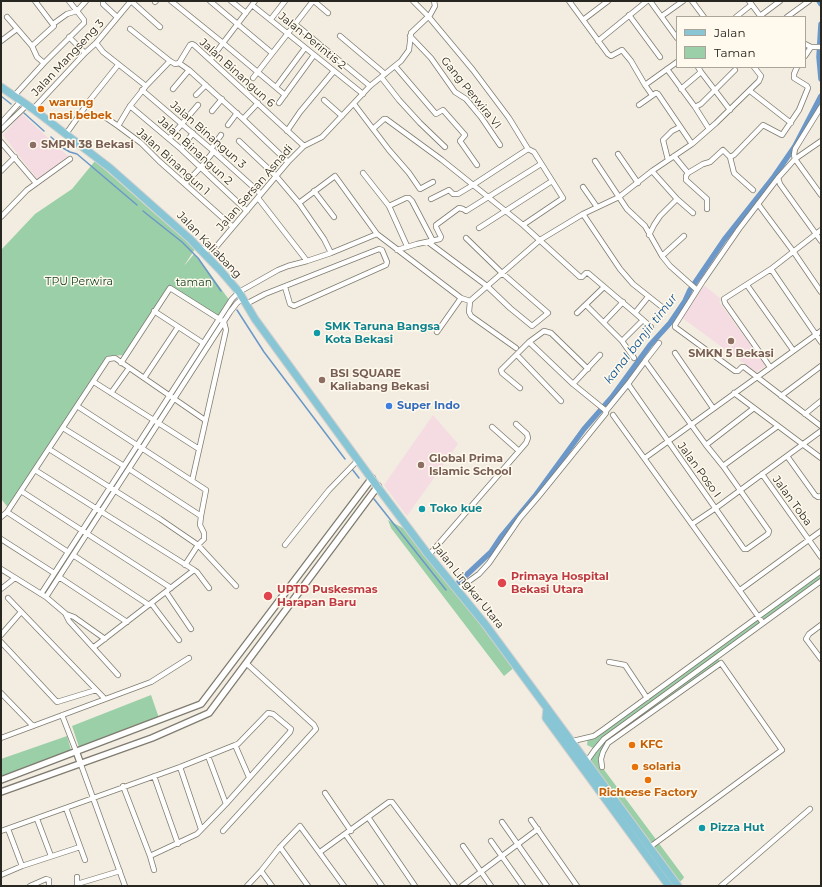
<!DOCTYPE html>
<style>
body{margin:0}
#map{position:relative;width:822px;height:887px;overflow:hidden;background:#f2ede0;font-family:Montserrat,sans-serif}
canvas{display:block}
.frame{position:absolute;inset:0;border:2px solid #282621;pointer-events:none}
.legend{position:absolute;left:676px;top:16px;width:130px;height:52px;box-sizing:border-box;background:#fffaed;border:1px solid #a9a59b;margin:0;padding:5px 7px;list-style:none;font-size:12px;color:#282621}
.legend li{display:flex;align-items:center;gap:8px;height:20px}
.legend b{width:20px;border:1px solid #a9a59b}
</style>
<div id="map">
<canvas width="822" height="887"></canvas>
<div class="frame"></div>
<ul class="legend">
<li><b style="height:5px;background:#88c6d6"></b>Jalan</li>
<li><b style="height:11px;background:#9bcfa8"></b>Taman</li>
</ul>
</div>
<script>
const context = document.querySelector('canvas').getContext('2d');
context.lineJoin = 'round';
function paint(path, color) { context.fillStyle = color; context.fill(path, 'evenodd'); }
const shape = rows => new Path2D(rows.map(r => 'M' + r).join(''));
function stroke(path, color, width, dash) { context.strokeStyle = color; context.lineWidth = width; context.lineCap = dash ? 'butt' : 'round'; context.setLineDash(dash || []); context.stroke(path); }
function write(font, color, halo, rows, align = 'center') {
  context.font = font + ' Montserrat,sans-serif'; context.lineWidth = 3; context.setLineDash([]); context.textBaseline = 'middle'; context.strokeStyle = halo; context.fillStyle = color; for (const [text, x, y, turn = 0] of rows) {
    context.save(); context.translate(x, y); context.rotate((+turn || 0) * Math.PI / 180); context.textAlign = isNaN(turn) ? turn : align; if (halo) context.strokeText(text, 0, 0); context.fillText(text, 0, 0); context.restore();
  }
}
paint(shape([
 [22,114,68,156,37,179,3,135],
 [705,286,721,299,719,302,766,366,756,372,681,317,698,290],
 [433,415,458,444,407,516,384,485]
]), '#f5dbe2');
paint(shape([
 [95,161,195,249,184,266,194,254,205,267,230,301,219,319,170,288,172,284,126,355,107,356,10,510,2,500,1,501,1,250,35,214,72,189],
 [388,520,412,533,516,666,504,676,391,528],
 [821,571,821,581,717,658,721,663,605,747,602,767,684,877,683,879,677,884,678,886,669,886,573,756,587,761,595,749,587,745,588,737],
 [151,695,159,718,79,747,72,726],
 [67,736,71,750,1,776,1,759]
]), '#9bcfa8');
stroke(shape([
 [1,96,11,104],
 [24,113,44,131],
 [51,137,63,148,70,152,77,154,137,205],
 [143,211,182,242,198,258,221,291],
 [237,310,264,352,345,459],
 [352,469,359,478],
 [374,499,446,590]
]), '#6b98c8', 1.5);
stroke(shape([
 [819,1,821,4],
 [821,24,819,57,821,79],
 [459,582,491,552,501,537,535,496,584,429,612,397,650,345,670,323,685,301,690,290,724,240,773,178,795,146,821,96]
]), '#6b98c8', 5.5);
const minor = shape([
 [103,1,103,4,117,17],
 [131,1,160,27],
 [171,1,223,43,211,59],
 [210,1,272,53],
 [231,1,246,13],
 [255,1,252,5,363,94],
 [314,1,328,13],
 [413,1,428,16,473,70,509,118,528,149,534,152,563,198,523,225],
 [569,1,608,54,611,56,622,50,631,61,645,85,677,62],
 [650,1,677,38],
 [692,1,704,17],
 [749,1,761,17],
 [155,2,156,1],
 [252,5,223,43,285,95],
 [629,15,660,57],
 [662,16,683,1],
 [760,16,780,1],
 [7,17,32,46,37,57,44,63],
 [736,17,751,5],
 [787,17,809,1],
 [271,19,285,1],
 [583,20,608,1],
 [53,24,67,14,77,11,86,1],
 [295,24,370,86],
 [130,29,170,61,175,64,179,63,189,70,243,119,288,162],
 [340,36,385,74],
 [410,36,431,58,455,92,466,99,481,117,500,145],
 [69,37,85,53],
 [1,41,17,29],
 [598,41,647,1],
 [96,43,103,52,146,86,170,61],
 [805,44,811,47,821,47],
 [32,46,54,26,35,1],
 [805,56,811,47],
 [179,63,190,45,192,44,194,45,304,146],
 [395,66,436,114,443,110,465,135,460,141,477,165],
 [698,67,701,72,730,110],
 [667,69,695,107,709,129],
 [381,77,399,100,420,123,445,147],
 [253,78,313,1],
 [645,85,652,95],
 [146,86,130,106,118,126,141,143,159,161,233,227],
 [276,87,305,48],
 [173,89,189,70],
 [681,89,701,72],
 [142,90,211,149,261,194],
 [750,91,791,123],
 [196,95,206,85],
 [14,96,44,63,84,23,84,20,69,1],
 [324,100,342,116],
 [279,103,314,55],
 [354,104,389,150,409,173,420,189,433,182],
 [639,105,656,93,658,94,692,144],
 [130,106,181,149,247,211],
 [695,107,701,104,735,70],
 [821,107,795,149,794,155,795,159,778,178,780,184,821,241],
 [33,109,85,53,96,43,131,1],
 [212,111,222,99],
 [105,117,118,126],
 [243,119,258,103],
 [1,123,21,101],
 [228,125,237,113],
 [373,129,384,119,386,119,442,160,523,225,580,277,582,277,586,273,588,273,635,313],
 [1,130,27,105],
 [287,131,300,112,334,71],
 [66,134,90,100,118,65],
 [169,139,198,105],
 [239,141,276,176,299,203],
 [821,141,795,159,821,195],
 [1,142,36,183],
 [181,149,193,133],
 [211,149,221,135],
 [618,154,638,183],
 [674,156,688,173,686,176,686,180,707,199,707,209],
 [730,157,734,173,753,190],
 [668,160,663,140,672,131,680,127],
 [595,161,627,209,645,226,662,256,670,266,697,290],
 [1,171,15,157],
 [652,171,677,199,693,213],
 [363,173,389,206],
 [688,173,703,164,710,162,723,150,730,157,734,155,763,125,782,135,799,110,808,88,807,86,794,78,794,74,797,67],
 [778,178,739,229,703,281,675,325,675,327,735,371,738,371,742,367,744,367,821,426],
 [185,184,201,167,214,151],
 [583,187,597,207],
 [314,191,334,217],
 [258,198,307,261],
 [431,199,449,190,453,194,458,194,473,185,528,149],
 [758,204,793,251,821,292],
 [583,214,620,269,633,284,662,307],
 [1,217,27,190,70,159],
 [479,228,552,181],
 [649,235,654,225,660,216,677,199],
 [428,242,487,286,510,308,532,326,548,313,502,273,466,238],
 [407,246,389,206,406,198,409,198,412,201,433,241],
 [199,248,212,250,216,247,288,162,304,146,322,137,370,86,401,61,409,50,411,33,430,15,435,6,434,1],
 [397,250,417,244,440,239,441,237,436,227,436,225,459,208,463,209,466,211,541,164],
 [331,253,324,239,299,203,335,176,377,234,461,298,470,301,540,240,583,214,619,197,652,171,692,144,716,123,759,81,761,76,754,67],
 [662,256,684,236],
 [771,269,821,342],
 [747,285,793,350],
 [648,297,635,313,651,327],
 [470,301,469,312,471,316,516,348],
 [246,304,265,294,379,249,382,250,387,262,386,265,294,306,290,304,285,287],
 [586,305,622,341,634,358],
 [154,311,203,343],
 [577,313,604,287],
 [604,322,623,302],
 [437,332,461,298],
 [622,341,643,320],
 [529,342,573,384],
 [675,353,713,408],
 [517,355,561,401],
 [645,361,706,445,723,466,769,531,768,534,747,549,744,549,628,384,645,361,659,343],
 [121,363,170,288,224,322,226,330,192,481],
 [770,367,725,303,724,299,771,269,821,230],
 [144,378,178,327],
 [94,382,199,449],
 [520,388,502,373,501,370,529,342,544,331,551,333,588,369],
 [111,393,129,368],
 [734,393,821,458],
 [781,396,821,366],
 [77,406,206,490,201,516,200,525,204,533,204,539,198,545,185,565],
 [606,411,628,384],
 [805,414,821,401],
 [613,415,763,623],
 [492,427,519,451],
 [63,428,124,466],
 [706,445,754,408],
 [49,449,160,519,198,545,236,586],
 [787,456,815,495,818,497,821,496],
 [645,458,821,331],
 [723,466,778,426],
 [129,469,201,516],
 [35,470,194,570,94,647],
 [762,474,821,557],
 [21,491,171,588],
 [7,512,68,552],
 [1,517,7,512,108,359,115,358,205,420],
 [692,524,716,508,821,431],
 [1,539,54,573],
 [285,545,329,490,358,460],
 [73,555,149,605],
 [429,555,526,443,528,438,527,434,516,424],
 [1,569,46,597,66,614,74,617,105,639],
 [194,570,197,572,209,588],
 [59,577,127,622],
 [1,589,15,578],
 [458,589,479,574,489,563,520,518,538,497,606,413,605,410,573,384,600,355],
 [740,590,821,531],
 [166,592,191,629],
 [41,594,232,299,239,292,278,270,288,266,307,261,331,253,377,234],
 [46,597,230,312,237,303,243,298],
 [8,598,105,699],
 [151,603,179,640],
 [66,615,69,621,118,675],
 [821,625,809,634,806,639,821,659],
 [1,635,21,612],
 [1,642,57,702,96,690],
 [609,662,625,665,647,698],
 [1,693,33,726],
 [62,715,76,751],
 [1,738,151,682,189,658],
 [572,744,573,741,594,736,604,729,821,571],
 [235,745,249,777],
 [208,756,226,804],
 [585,761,587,761,594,751,604,739,821,581],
 [80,762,125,886],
 [180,767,201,829],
 [602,767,601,759,603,752,608,743,721,663,782,750,650,847],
 [154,776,178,844],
 [123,786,150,856,154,870],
 [325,793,351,831],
 [66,808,85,860],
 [368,817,415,886],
 [37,819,51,856],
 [531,820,577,886],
 [502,822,547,886],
 [8,829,22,866],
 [1,831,180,767,235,745,238,744,268,713,273,714,291,729,290,732,226,804,197,834,150,856],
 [223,831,316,729,314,725,246,663],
 [346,835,382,886],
 [491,841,523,886],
 [463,846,491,886],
 [280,847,308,886],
 [320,852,389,802,392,802,455,886],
 [261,871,272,886],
 [1,875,22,866,80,847],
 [77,877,77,886],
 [77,884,120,871],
 [30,886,46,879,49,880,49,886],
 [247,886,261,871,280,847,300,826,344,886],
 [462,886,538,829],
 [721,886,810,809]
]);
const tertiary = shape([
 [76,751,80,762],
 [1,780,201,704,372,478],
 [1,792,152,738,209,713,378,486]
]);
const primary = shape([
 [1,87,33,109,110,168,190,239,220,270,239,292,255,319,379,489,427,553,485,624,678,886],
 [547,708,546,718,669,886]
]);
stroke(minor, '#7f7b6f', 6);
stroke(tertiary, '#7f7b6f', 8);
stroke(primary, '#d0cfce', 9);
stroke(minor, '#fff', 4.5);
stroke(tertiary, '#fff', 5.5);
stroke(primary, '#88c6d6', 7);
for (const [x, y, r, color] of [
 [41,109,4,"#e8710a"],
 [33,145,4,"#8d6e63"],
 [317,333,4,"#0f9aa8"],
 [731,341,4,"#8d6e63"],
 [322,380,4,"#8d6e63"],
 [389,406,4,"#3f7fe0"],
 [421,465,4,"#8d6e63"],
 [422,509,4,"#0f9aa8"],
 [502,583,5,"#e0444e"],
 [268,596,5,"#e0444e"],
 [632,745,4,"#e8710a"],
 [635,767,4,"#e8710a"],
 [648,780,4,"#e8710a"],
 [702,828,4,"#0f9aa8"]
]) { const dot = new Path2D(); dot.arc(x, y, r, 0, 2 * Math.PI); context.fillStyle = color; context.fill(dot); stroke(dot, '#fffaed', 1.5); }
write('11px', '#282621', '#fffaed', [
 ["Jalan Perintis 2",312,41,39],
 ["Jalan Mangseng 3",68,58,-47],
 ["Jalan Binangun 6",237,73,42],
 ["Gang Perwira VI",471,93,51],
 ["Jalan Binangun 3",208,135,41],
 ["Jalan Binangun 2",195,151,42],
 ["Jalan Binangun 1",173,162,42],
 ["Jalan Sersan Asnadi",255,188,-49],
 ["Jalan Kaliabang",209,245,46],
 ["Jalan Poso I",699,470,54],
 ["Jalan Toba",792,501,54],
 ["Jalan Lingkar Utara",468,586,51]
]);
write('bold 11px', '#c56008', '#fffaed', [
 ["warung",49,103],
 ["nasi bebek",49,116],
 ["KFC",640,745],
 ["solaria",643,767],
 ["Richeese Factory",648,793,"center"]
], 'left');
write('bold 11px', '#785e54', '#fffaed', [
 ["SMPN 38 Bekasi",41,145],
 ["SMKN 5 Bekasi",731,354,"center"],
 ["BSI SQUARE",330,374],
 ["Kaliabang Bekasi",330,387],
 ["Global Prima",429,459],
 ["Islamic School",429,472]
], 'left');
write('11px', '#164225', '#fffaed', [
 ["TPU Perwira",79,282],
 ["taman",194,283]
]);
write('bold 11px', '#0d838f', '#fffaed', [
 ["SMK Taruna Bangsa",325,327],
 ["Kota Bekasi",325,340],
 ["Toko kue",430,509],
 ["Pizza Hut",710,828]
], 'left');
write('bold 11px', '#366cbe', '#fffaed', [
 ["Super Indo",397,406]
], 'left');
write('bold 11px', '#be3a42', '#fffaed', [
 ["Primaya Hospital",511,577],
 ["Bekasi Utara",511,590],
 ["UPTD Puskesmas",277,590],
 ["Harapan Baru",277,603]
], 'left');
write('italic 12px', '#145793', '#fffaed', [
 ["kanal banjir timur",641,339,-52]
]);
</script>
